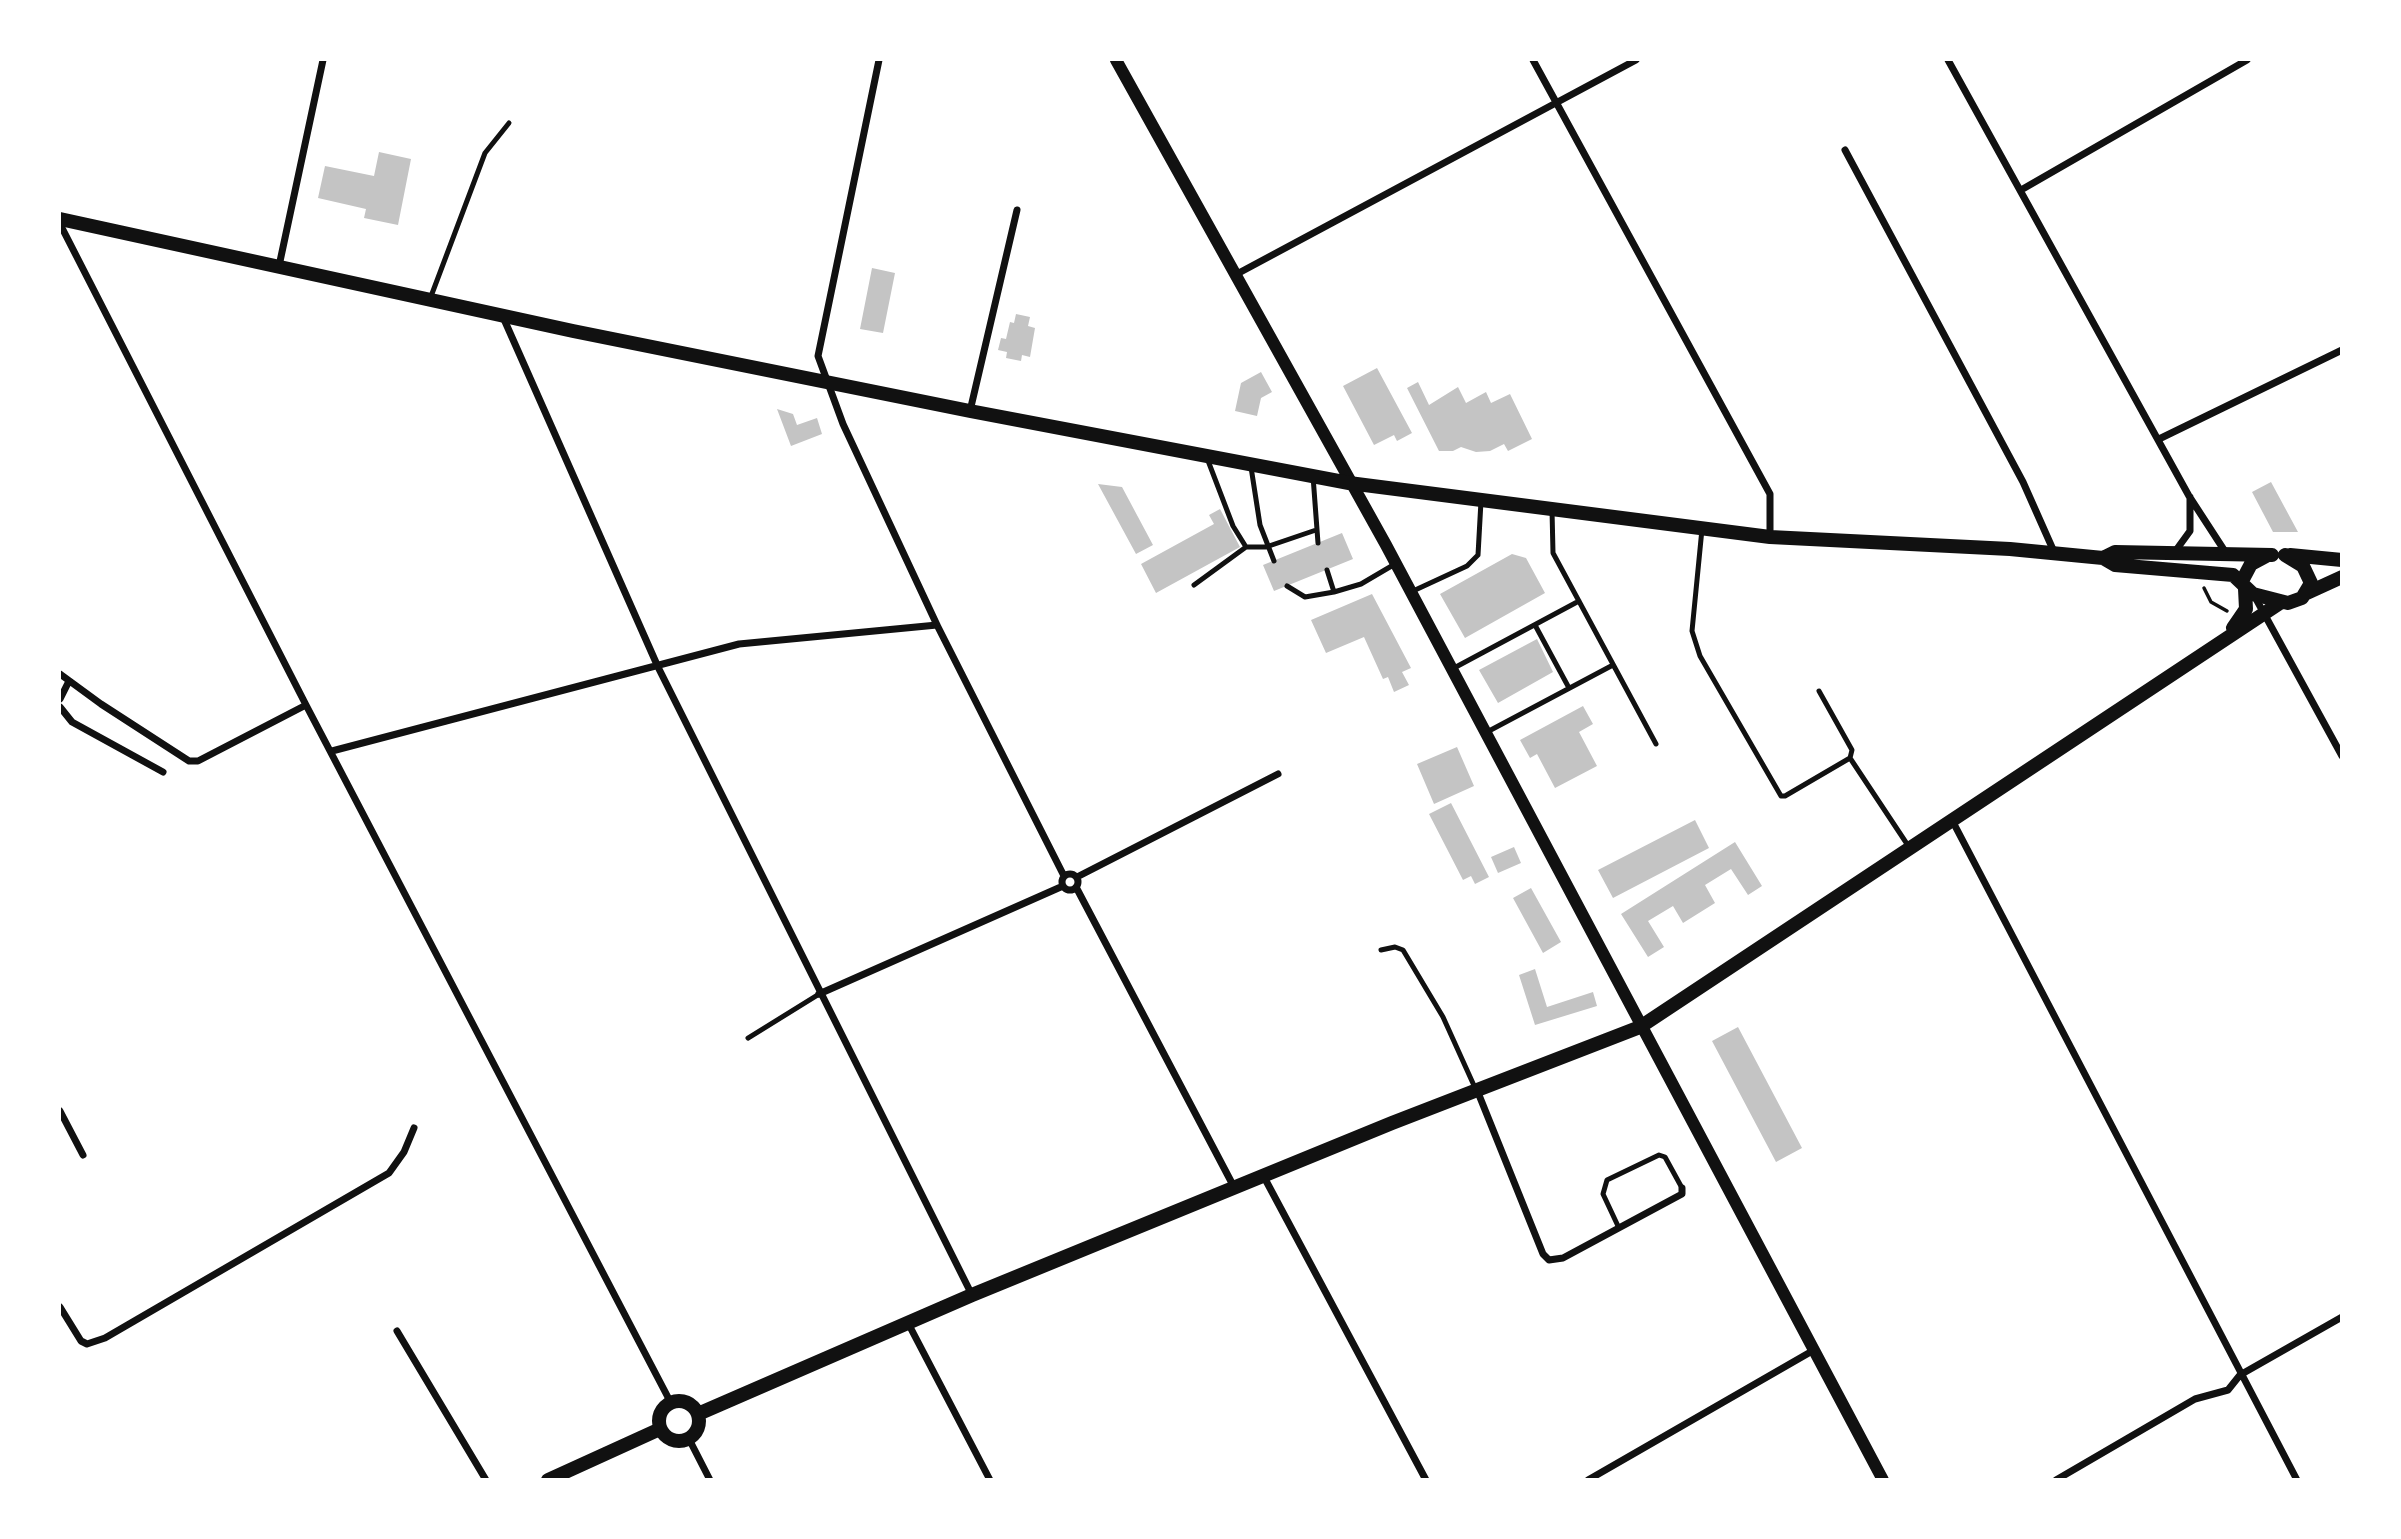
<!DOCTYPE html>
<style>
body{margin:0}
#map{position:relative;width:2401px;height:1539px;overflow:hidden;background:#fff;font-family:Jost,sans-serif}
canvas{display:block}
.frame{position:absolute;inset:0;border:61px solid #fff;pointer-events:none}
</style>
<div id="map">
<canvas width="2401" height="1539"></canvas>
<div class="frame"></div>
</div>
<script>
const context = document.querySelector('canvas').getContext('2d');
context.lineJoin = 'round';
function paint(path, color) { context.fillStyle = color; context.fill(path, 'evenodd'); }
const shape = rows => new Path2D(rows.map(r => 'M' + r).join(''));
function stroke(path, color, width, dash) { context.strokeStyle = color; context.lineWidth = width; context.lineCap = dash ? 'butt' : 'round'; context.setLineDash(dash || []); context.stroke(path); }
paint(shape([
 [379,152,411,159,398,225,364,218,366,209,318,198,325,166,374,176],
 [872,268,895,273,883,333,860,329],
 [1016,314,1030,317,1028,326,1035,328,1030,357,1022,355,1021,361,1006,358,1007,352,998,350,1001,338,1006,339,1010,322,1014,323],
 [1377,368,1412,433,1397,441,1394,435,1374,445,1343,386],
 [1261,372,1272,392,1261,398,1257,416,1235,411,1241,383],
 [1418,382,1429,405,1458,387,1466,403,1486,392,1491,403,1510,394,1532,439,1508,451,1504,444,1490,451,1476,452,1461,447,1453,451,1439,451,1407,388],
 [777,409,793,414,797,425,817,418,822,434,791,446],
 [2271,482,2298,532,2273,532,2252,492],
 [1098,484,1122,487,1153,545,1136,554],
 [1220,509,1240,547,1156,593,1141,564,1214,524,1209,515],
 [1342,533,1353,559,1274,591,1263,565],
 [1512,554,1526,558,1545,593,1465,638,1440,594],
 [1372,594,1411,668,1402,672,1409,685,1394,692,1388,677,1383,679,1364,637,1326,653,1311,620],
 [1537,639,1553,672,1498,703,1479,670],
 [1583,706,1593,724,1579,732,1597,766,1555,788,1537,754,1530,758,1520,740],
 [1457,747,1474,786,1434,804,1417,764],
 [1451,803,1489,877,1475,884,1471,876,1463,880,1429,814],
 [1695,820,1709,848,1613,898,1598,870],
 [1735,842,1762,886,1748,895,1731,869,1705,885,1715,903,1683,923,1673,906,1648,921,1664,947,1648,957,1621,914],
 [1514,847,1521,863,1498,873,1491,857],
 [1531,888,1561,942,1543,953,1513,898],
 [1535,969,1547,1007,1593,992,1597,1006,1535,1025,1519,975],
 [1738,1027,1802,1148,1776,1162,1712,1041]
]), '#c4c4c4');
stroke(shape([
 [2204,588,2211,602,2227,611]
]), '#111', 3.5);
stroke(shape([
 [430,299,485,153,509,123],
 [1207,458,1233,526,1246,547,1266,547,1316,530],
 [1251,467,1260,525,1274,561],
 [1313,476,1318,543],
 [1552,510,1553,553,1656,744],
 [1702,529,1692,631,1700,656,1781,796,1785,796,1850,758,1909,847],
 [1327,570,1334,592,1361,584,1395,564],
 [1194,585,1246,547],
 [1287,586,1305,597,1334,592],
 [1413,591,1467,566,1478,555,1481,501],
 [1535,625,1569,688],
 [1454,668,1579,601],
 [1819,691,1852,750,1850,758],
 [1487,732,1613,665],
 [1381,950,1395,947,1403,950,1443,1017,1476,1090],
 [748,1038,819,994],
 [1618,1226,1603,1194,1607,1180,1659,1155,1665,1157,1682,1188]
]), '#111', 5);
stroke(shape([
 [879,60,818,356,843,424,937,625,1064,876],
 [1533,60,1770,494,1770,537],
 [1948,60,2189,496,2226,553],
 [1845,150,2023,482,2055,554],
 [2021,190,2247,60],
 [60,224,306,705,671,1403],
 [279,266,323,60],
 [1235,275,1636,60],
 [503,317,658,667,972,1295],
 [970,411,1017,210],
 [2159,439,2342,350],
 [2174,553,2190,531,2190,497],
 [2255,597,2342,756],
 [60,674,101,704,189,761,198,761,306,705],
 [60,699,69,681],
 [60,707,72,722,163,772],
 [332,751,739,644,937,625],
 [1953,822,2297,1480],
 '1062 882a8 8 0 1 1 16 0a8 8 0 1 1-16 0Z',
 [1077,877,1278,774],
 [1076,887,1234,1187],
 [819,994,1063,886],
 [1477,1090,1543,1254,1549,1260,1563,1258,1682,1194,1682,1188],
 [60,1111,83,1155],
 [1264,1177,1426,1480],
 [60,1307,81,1341,87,1344,105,1338,389,1173,404,1152,414,1128],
 [908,1323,990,1480],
 [397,1331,486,1480],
 [689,1439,710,1480],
 [1588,1480,1814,1350],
 [2056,1480,2195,1399,2228,1390,2240,1375,2342,1317]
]), '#111', 7);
stroke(shape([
 [1116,60,1386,545,1883,1480]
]), '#111', 12);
stroke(shape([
 [60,219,573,331,970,411,1349,483,1770,537,2010,549,2103,558,2115,565,2233,575,2253,594,2288,603,2302,598,2311,583,2303,566,2285,555],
 [2290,555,2342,560],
 [2103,558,2115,552,2272,555],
 [2242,581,2251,564,2266,556],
 [2307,593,2342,577],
 [2233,628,2246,609,2245,589],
 '659 1421a20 20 0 1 1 40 0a20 20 0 1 1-40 0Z',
 [698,1414,972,1295,1392,1123,1640,1027,2280,603],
 [548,1480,660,1429]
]), '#111', 14);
</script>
